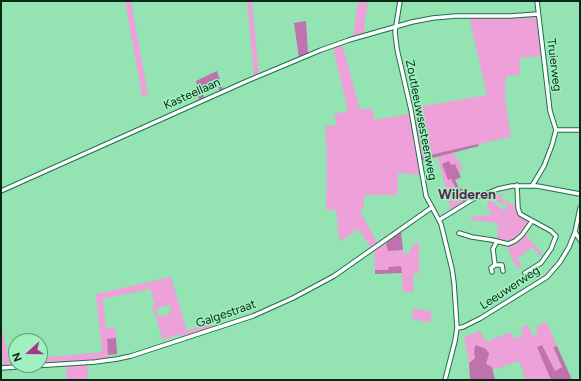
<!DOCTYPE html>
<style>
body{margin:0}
#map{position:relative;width:581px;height:381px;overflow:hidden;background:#93e3b3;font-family:Figtree,sans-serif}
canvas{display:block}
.frame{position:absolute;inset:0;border:2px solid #062917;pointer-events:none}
.north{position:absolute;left:8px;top:333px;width:40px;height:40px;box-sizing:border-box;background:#a0f0c0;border:1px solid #62a07c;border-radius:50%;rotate:249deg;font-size:11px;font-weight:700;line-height:16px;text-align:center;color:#062917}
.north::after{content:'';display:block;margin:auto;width:14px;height:18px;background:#a7348f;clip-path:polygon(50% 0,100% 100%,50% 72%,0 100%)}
</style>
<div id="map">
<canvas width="581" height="381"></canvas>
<div class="frame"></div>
<div class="north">N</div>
</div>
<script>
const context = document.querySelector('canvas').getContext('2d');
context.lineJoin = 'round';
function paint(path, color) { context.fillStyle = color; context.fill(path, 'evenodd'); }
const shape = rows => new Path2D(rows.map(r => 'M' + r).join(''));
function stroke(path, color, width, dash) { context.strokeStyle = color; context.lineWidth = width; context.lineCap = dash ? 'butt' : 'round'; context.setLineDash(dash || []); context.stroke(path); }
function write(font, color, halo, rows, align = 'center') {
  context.font = font + ' Figtree,sans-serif'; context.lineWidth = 3; context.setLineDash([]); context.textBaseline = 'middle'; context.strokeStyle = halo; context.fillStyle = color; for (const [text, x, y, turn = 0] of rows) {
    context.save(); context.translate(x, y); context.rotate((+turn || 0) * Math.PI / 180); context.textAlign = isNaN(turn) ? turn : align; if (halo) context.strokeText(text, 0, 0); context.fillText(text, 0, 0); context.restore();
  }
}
paint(shape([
 [125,1,131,1,148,95,142,96],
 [247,1,252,1,259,75,254,77],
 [358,1,368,1,365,21,364,21,365,33,353,36],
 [535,16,537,17,542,56,520,58,520,75,506,76,505,97,511,137,421,157,412,108,487,95,469,17,509,17],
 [342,43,360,110,372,108,375,120,410,114,420,175,398,173,398,195,364,195,364,209,359,209,378,244,372,249,358,229,341,241,339,237,336,210,326,210,327,160,325,126,337,125,334,114,348,111,333,47],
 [453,152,463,168,459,172,455,164,448,180,451,179,464,203,451,210,438,157],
 [501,194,504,205,492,198,491,200,504,211,507,207,502,197,507,202,517,206,518,212,527,220,528,223,521,234,511,242,508,243,497,240,498,223,470,220,474,216,487,216,492,214,488,210,487,207,489,196],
 [525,234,544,256,543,258,532,247,517,259,522,267,516,268,507,246,514,244],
 [419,241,419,273,413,274,414,292,403,292,401,266,389,270,375,270,374,251,386,243,388,251,403,250,403,254,409,253,410,249],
 [171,277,187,331,211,323,212,328,183,337,181,334,163,340,152,305,155,305,150,289,103,299,106,328,115,327,116,338,107,339,109,359,40,364,40,358,102,352,96,294],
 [170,305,171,313,159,317,156,308],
 [413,308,432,312,430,323,412,319],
 [547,322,557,346,553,348,562,368,555,372,537,347,551,380,526,380,519,361,493,370,491,366,486,364,488,358,475,358,469,363,464,337,480,331,486,342,511,332,514,339,523,335,520,328,528,325,533,336,538,333,536,327],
 [1,324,9,361,16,361,16,365,21,365,4,366,1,352],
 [88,365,87,380,66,380,67,366]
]), '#eea0d8');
paint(shape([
 [306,21,308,54,299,58,294,23],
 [217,71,223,90,220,91,216,80,209,82,202,89,204,98,199,100,196,81],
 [478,144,479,146,421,161,421,157],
 [449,161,451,165,455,164,461,177,455,180,459,188,468,191,472,198,464,203,451,179,448,180,442,164],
 [401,232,403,250,388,251,386,243],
 [401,266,402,273,375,274,375,270,388,270,389,267],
 [116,338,117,354,108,355,107,339],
 [476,345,486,349,488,352,489,354,486,364,492,367,495,380,470,380,469,363,475,358,474,351,475,346],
 [542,345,555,371,562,367,553,347,557,346,572,380,551,380,537,347]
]), '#bf72ab');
const minor = shape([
 [400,1,395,32,397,49,411,110,426,196,441,224,452,269,454,283,457,328,455,341,445,380],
 [537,1,550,111,556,130],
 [556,130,580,130],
 [517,185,518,208,520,214,551,231,556,236,551,249,541,263,525,273],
 [532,186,544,166,552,145,556,130],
 [1,191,247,81,321,50,349,40,412,22,433,18,456,16,510,16,538,14],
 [439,220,473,199,498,189,512,186,537,186,580,194],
 [575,232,580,240],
 [459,233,472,237,492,240,508,244,515,241,522,235,532,221],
 [495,265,493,249,497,241],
 [492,272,491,268,495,265,502,265,503,271],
 [457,328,463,327,481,318,547,277,560,262,569,247,575,232,580,208],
 [1,368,95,362,117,359,131,356,253,316,293,298,334,276,431,208]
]);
stroke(minor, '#1b7047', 5.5);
stroke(minor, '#fff', 3.5);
write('12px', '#062917', '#a0f0c0', [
 ["Truierweg",554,65,83],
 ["Kasteellaan",192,94,-24],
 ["Zoutleeuwsesteenweg",421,120,79],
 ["Leeuwerweg",510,288,-33],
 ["Galgestraat",226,314,-19]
]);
write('bold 14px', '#5c2550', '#a0f0c0', [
 ["Wilderen",467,195]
]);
</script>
